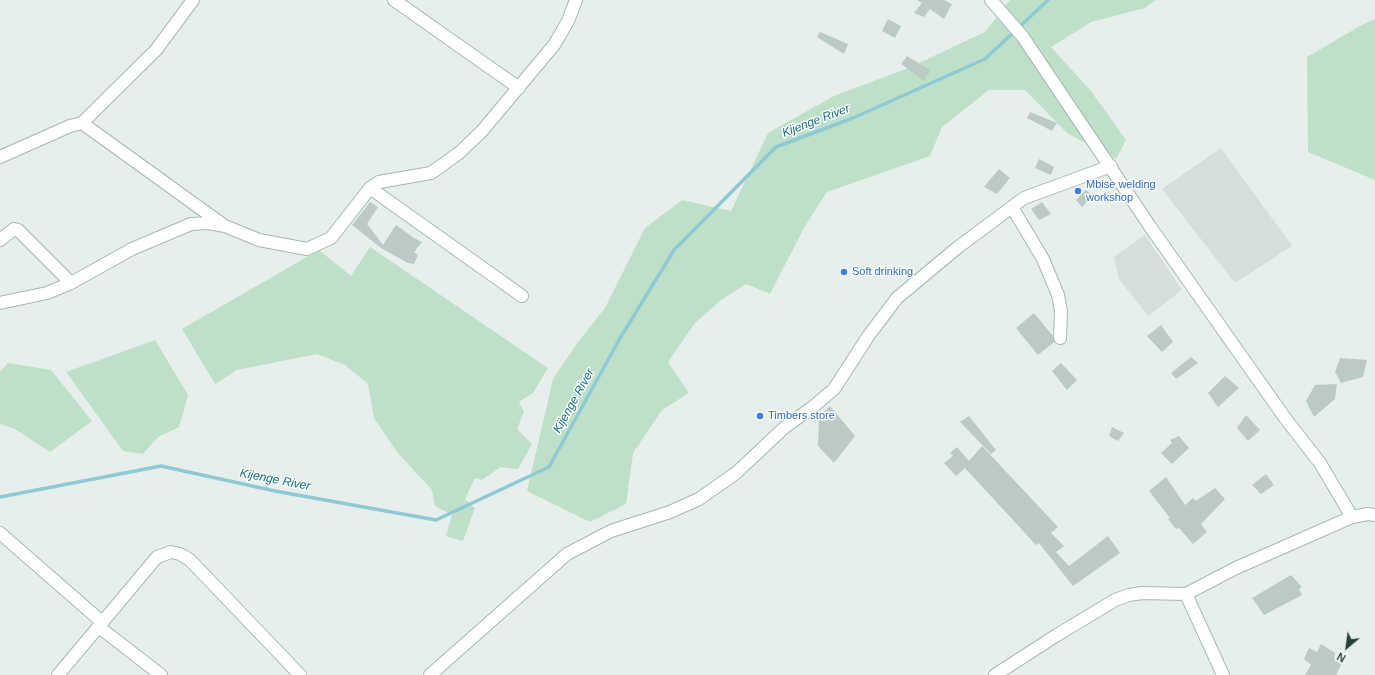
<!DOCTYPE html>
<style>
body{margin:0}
#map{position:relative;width:1375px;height:675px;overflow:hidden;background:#e6efeb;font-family:Helvetica,sans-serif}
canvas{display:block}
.north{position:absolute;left:1327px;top:627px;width:40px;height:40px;-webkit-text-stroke:3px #f7fbf9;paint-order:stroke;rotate:209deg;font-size:11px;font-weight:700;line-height:16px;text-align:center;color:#24423a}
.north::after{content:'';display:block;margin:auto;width:14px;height:18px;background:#24423a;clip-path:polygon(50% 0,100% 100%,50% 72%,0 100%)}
</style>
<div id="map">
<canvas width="1375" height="675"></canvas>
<div class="north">N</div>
</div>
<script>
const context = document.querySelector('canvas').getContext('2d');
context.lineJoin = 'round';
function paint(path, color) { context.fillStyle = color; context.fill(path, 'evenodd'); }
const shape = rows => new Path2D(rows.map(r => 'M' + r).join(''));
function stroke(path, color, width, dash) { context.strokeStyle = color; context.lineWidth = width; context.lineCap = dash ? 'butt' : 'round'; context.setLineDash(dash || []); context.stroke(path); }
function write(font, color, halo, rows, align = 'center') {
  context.font = font + ' Helvetica,sans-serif'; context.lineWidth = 3; context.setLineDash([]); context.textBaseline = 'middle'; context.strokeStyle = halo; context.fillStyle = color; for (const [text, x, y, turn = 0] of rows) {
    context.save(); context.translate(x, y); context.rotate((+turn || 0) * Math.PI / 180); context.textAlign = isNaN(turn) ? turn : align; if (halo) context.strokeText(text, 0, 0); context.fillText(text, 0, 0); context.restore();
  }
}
paint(shape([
 [1221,148,1292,246,1235,283,1162,189],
 [1145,235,1182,290,1148,316,1119,279,1114,257]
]), '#d4dfda');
paint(shape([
 [1010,0,1156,0,1145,8,1091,22,1051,47,1091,91,1126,140,1116,159,1067,133,1025,90,989,90,942,127,930,156,827,192,805,226,770,294,746,284,721,300,695,323,668,362,689,393,662,410,633,453,626,504,590,522,527,491,553,379,578,342,605,308,645,228,682,200,731,211,768,133,834,96,906,69,985,32],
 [1375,19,1375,180,1308,152,1307,57,1360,26],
 [370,247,548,368,533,393,519,402,524,412,517,429,532,444,518,469,501,467,482,480,475,478,465,499,475,508,463,541,446,536,452,515,435,506,432,490,397,452,374,418,368,384,345,365,317,354,237,370,215,384,182,329,319,250,351,276],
 [155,340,188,395,179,427,158,437,143,454,123,451,66,372],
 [8,363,51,370,92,421,50,452,13,428,0,424,0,372]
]), '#bfe0c8');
stroke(shape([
 [0,497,161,466,275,491,436,520,549,467,619,340,674,250,776,147,853,118,985,59,1048,0]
]), '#8ec9d4', 3.5);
paint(shape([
 [917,0,944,0,952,4,944,19,930,9,924,17,914,13,922,3],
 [888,19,901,26,895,38,882,31],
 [820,32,848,44,844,54,817,37],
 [907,56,930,70,924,81,901,64],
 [1030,112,1057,123,1052,131,1027,118],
 [1039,159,1054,167,1051,175,1035,168],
 [999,169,1010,178,997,194,984,187],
 [1086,190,1093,196,1082,207,1076,200],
 [370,202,378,207,367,224,383,245,396,225,414,238,422,242,414,252,418,255,414,264,408,263,381,248,352,225],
 [1042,202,1051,214,1039,220,1031,209],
 [1034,313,1053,336,1054,342,1038,355,1016,328],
 [1161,325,1173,342,1162,352,1147,336],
 [1191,357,1198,363,1176,379,1171,373],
 [1340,358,1367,360,1363,377,1341,383,1335,372],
 [1061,363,1077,380,1067,390,1052,371],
 [1225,376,1239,388,1218,407,1208,393],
 [1337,384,1335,399,1314,417,1306,401,1315,385],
 [830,406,855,436,834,463,818,446,819,417],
 [1246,415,1260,430,1248,441,1237,428],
 [969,416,996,450,991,454,960,422],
 [1112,427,1124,433,1118,441,1109,436],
 [1179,436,1189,448,1172,464,1161,453,1172,443,1170,440],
 [982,446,1058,527,1051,533,1064,546,1056,552,1069,566,1108,536,1120,553,1073,586,1039,543,1036,545,965,468,956,476,944,463,953,456,950,453,957,447,969,461],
 [1266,474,1274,485,1261,494,1252,485],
 [1166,477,1185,505,1193,498,1196,501,1215,488,1225,499,1201,524,1207,532,1193,544,1179,528,1176,529,1168,519,1170,518,1149,491],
 [1291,575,1302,587,1299,589,1302,595,1264,615,1252,598],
 [1321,644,1335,653,1334,658,1343,661,1336,675,1305,675,1311,665,1304,659,1309,648,1317,652]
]), '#bbcac4');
const street = shape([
 [394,0,519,88],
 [991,0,1023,37,1149,225,1285,418,1320,463,1352,517],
 [82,123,156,50,193,0],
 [0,157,70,126,82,123,222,224],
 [370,188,522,296],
 [1012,207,1043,259,1058,295,1061,311,1060,338],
 [0,240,14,229,18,230,71,283],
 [0,303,47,293,71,283,132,249,191,224,209,223,225,226,259,240,307,249,331,238,370,188,379,182,431,173,459,153,482,131,554,45,568,21,576,0],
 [0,533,102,622],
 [1186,594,1223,675],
 [99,627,161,675],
 [58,675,157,557,171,552,180,554,190,560,300,675],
 [430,675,567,554,611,531,670,512,699,499,736,473,785,427,814,406,834,389,869,335,897,298,957,248,1024,198,1111,166],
 [995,675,1057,635,1115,600,1129,595,1142,593,1186,594,1236,568,1352,517,1368,514,1375,515]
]);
stroke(street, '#a8b8b2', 14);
stroke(street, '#fff', 12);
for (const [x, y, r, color] of [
 [1078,191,4,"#3f7fe0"],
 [844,272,4,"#3f7fe0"],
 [760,416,4,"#3f7fe0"]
]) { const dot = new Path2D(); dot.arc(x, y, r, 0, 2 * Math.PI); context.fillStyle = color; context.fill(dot); stroke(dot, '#f7fbf9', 1.5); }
write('11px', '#366cbe', '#f7fbf9', [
 ["Mbise welding",1086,185],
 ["workshop",1086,198],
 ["Soft drinking",852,272],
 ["Timbers store",768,416]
], 'left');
write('italic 12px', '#1c6f80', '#f7fbf9', [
 ["Kijenge River",816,121,-21],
 ["Kijenge River",574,401,-61],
 ["Kijenge River",275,480,11]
]);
</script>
